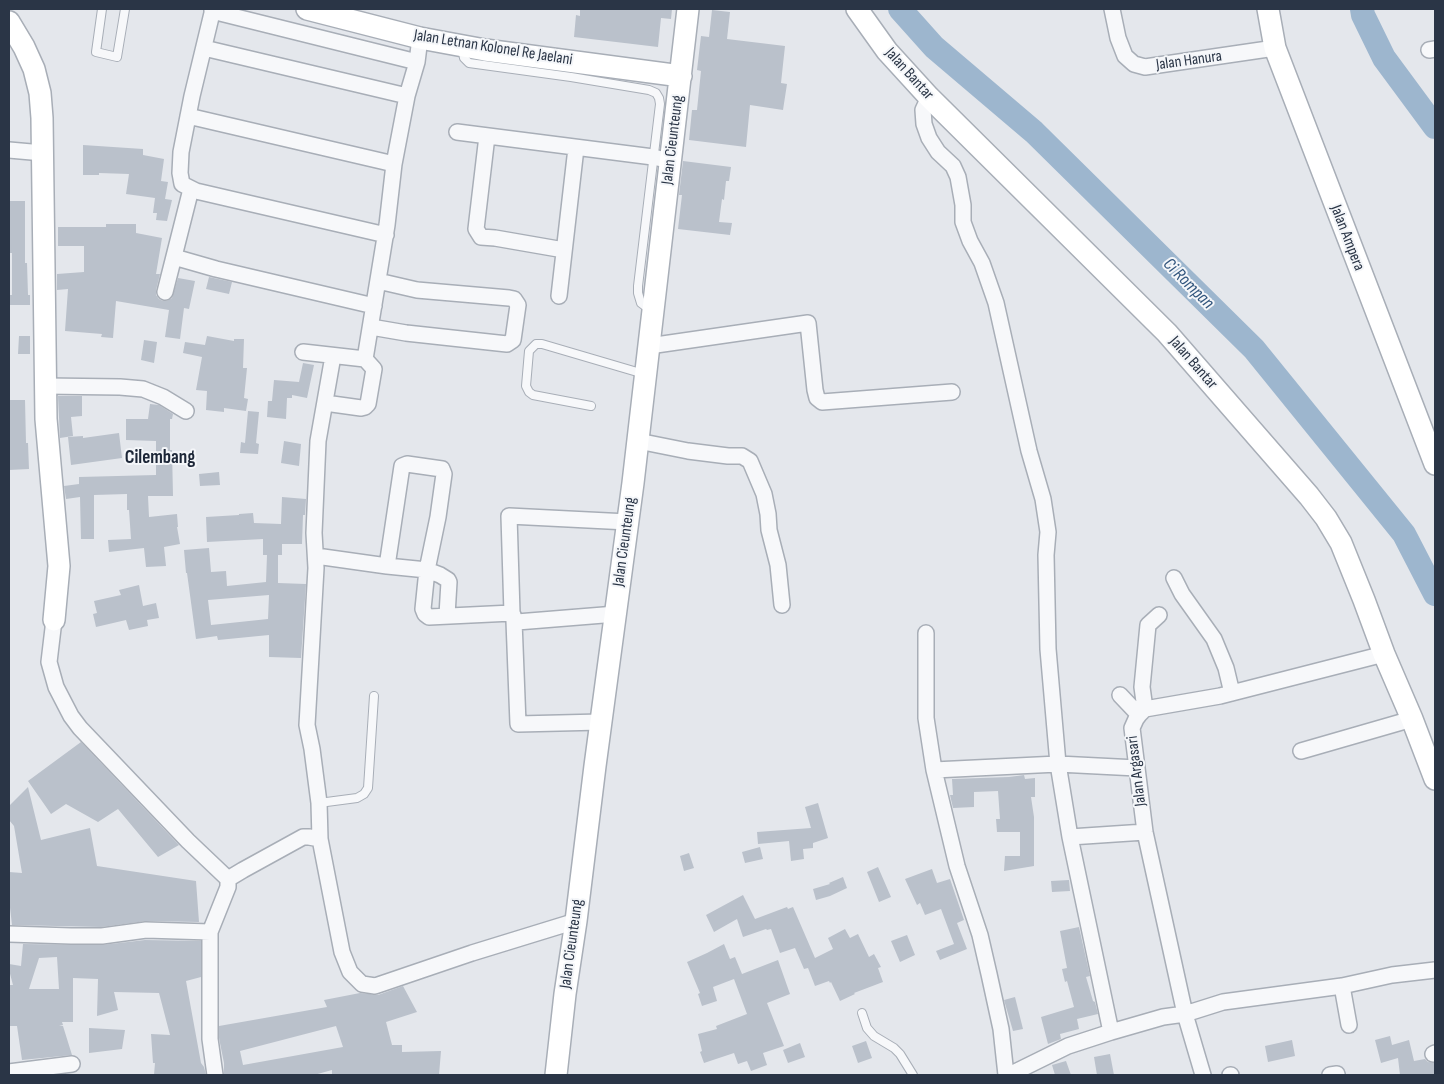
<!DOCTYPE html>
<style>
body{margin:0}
#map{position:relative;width:1444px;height:1084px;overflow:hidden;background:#e4e7ec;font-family:"Sofia Sans Condensed",sans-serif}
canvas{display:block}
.frame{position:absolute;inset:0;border:10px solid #2a3546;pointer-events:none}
</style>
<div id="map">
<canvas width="1444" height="1084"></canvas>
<div class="frame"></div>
</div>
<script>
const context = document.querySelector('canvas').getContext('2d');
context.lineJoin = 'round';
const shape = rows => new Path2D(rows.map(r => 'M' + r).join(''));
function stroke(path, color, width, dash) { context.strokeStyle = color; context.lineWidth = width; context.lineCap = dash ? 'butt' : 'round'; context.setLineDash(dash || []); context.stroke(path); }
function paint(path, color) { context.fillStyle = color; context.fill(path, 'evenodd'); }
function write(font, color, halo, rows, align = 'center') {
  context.font = font + ' "Sofia Sans Condensed",sans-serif'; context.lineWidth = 4; context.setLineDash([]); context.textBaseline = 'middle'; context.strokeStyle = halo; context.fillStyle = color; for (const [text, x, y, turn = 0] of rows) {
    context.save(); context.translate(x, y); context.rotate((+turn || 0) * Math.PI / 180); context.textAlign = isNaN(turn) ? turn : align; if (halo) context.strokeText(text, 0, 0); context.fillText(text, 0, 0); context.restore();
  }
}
stroke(shape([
 [900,9,934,47,1034,132,1254,349,1404,534,1435,594],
 [1362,9,1363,15,1384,58,1435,127]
]), '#9db6ce', 24);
paint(shape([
 [580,9,672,9,671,19,661,18,658,47,574,37,576,15,580,16],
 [712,10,730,12,727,39,785,46,781,83,787,84,783,110,750,105,746,147,689,140,692,110,697,110,701,71,697,70,701,36,709,37],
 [83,145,143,149,143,155,164,159,161,181,168,182,165,199,172,200,167,221,156,220,157,213,153,213,155,198,126,194,129,174,99,173,99,175,83,175],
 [683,161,731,167,729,181,726,181,724,200,722,199,719,222,732,223,730,235,678,229,682,195,679,195],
 [9,201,25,201,25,263,27,263,28,295,30,295,30,305,9,305,9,295,12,295,12,253,9,253],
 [106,224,136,224,136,233,162,238,156,274,160,274,156,290,156,295,159,299,163,301,167,301,172,298,178,278,195,281,189,309,184,308,180,339,165,337,169,310,116,301,113,338,101,337,102,334,65,331,68,289,57,290,57,274,84,272,84,246,58,246,58,227,106,227],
 [209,277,232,282,229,294,206,289],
 [19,336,30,336,30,354,18,354],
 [207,336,234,341,234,339,244,339,243,368,247,368,244,398,248,399,246,411,224,408,224,412,206,410,207,391,196,390,202,357,183,353,185,342,205,345],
 [144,340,157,342,154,363,141,360],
 [303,363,314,365,307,398,292,395,292,398,287,398,286,419,267,417,268,401,272,401,274,380,299,382],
 [58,396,82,396,82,416,71,417,73,436,60,438],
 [9,400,25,400,26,443,28,443,29,469,9,470],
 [150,404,159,405,173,414,172,419,170,419,170,450,172,450,173,496,148,496,149,517,177,514,178,527,177,527,180,544,164,547,166,566,146,567,144,548,109,552,108,540,131,539,129,510,127,510,127,494,94,495,94,539,81,539,80,497,66,499,64,486,79,484,79,477,156,475,156,441,126,440,126,419,148,419],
 [248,411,259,412,256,443,259,444,258,454,240,453,241,442,245,443],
 [119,433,122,458,71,465,68,437,83,436,83,438],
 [284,441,301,444,299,466,281,463],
 [219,472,220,485,200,486,199,474],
 [282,497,306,499,305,515,303,515,302,544,282,544,282,555,278,555,278,583,306,584,301,658,269,657,269,635,218,640,217,636,196,639,187,573,186,573,184,550,209,548,211,572,226,571,227,586,266,582,267,555,263,555,263,539,207,542,206,517,239,515,239,514,253,513,254,523,281,524],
 [269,595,268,619,211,625,208,600],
 [139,585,143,606,156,603,159,618,147,620,148,626,129,630,126,620,96,627,93,614,97,613,94,601,121,595,119,590],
 [81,742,179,845,158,857,118,809,98,822,66,804,51,814,28,781],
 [1024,775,1025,779,1035,778,1035,797,1031,797,1034,817,1034,866,1004,871,1005,856,1020,856,1020,832,997,832,996,819,1000,819,998,791,974,792,974,807,953,808,950,795,953,795,952,779,1009,777],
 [28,787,41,840,90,828,97,866,196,881,199,922,146,921,101,927,12,925,9,899,9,872,22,873,14,826,9,820,9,806],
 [818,803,828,838,813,843,813,848,803,849,804,859,791,861,789,841,758,844,757,832,811,828,805,807],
 [760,847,763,859,745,863,742,852],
 [689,853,694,868,684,871,680,856],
 [878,867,891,897,879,902,867,872],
 [932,869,937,883,950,879,964,920,957,923,967,949,940,960,936,951,954,944,941,909,925,915,920,903,917,905,905,879],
 [843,877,847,888,830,896,816,900,813,889,830,884,829,883],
 [1069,880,1070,891,1052,892,1051,881],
 [743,895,755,919,787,907,788,909,793,907,815,958,833,949,828,938,845,929,850,938,858,934,869,957,874,954,881,967,878,968,883,982,854,993,855,994,840,1001,831,982,830,983,829,981,815,986,808,968,804,969,795,948,780,953,771,929,767,930,766,929,743,937,737,919,714,932,706,915],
 [1079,927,1090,976,1086,977,1093,1001,1095,1002,1098,1014,1077,1019,1079,1029,1060,1034,1061,1039,1048,1044,1041,1017,1074,1007,1067,981,1065,982,1062,969,1067,968,1060,931],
 [907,935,915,955,900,962,891,941],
 [145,940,201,941,201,977,186,981,201,1063,204,1067,206,1075,154,1075,155,1063,153,1063,151,1034,170,1035,159,993,114,992,118,1010,97,1016,98,979,73,978,73,1022,62,1022,63,1025,59,1026,63,1026,72,1055,22,1060,17,1026,9,1026,9,985,13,985,9,970,9,964,21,966,23,944,102,945],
 [57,957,59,989,29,989,39,958],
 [724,944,730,959,735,957,742,974,778,960,790,994,767,1003,784,1046,763,1053,767,1065,751,1071,747,1061,738,1064,734,1053,704,1063,700,1052,702,1051,698,1034,717,1029,716,1026,747,1014,734,979,713,987,717,1001,702,1006,698,994,700,993,687,962,707,953],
 [403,986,417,1012,386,1022,392,1045,402,1045,402,1052,441,1051,439,1075,332,1075,332,1070,314,1075,224,1075,224,1063,219,1038,219,1026,327,1007,324,1000,360,993,378,995],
 [336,1026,343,1047,243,1065,240,1051],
 [1015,997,1023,1029,1013,1031,1004,1000],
 [89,1028,125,1030,122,1049,89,1053],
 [1390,1036,1392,1045,1409,1040,1414,1061,1425,1059,1428,1062,1435,1063,1435,1075,1400,1075,1398,1058,1381,1063,1375,1040],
 [1292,1040,1295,1056,1268,1062,1265,1046],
 [866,1041,872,1058,858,1063,852,1046],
 [800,1043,805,1057,788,1063,783,1050],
 [1110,1054,1114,1075,1097,1075,1094,1057],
 [1066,1061,1071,1075,1055,1075,1052,1065]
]), '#bac1cb');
const lane = shape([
 [102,9,96,52,117,57,125,9],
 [463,48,463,53,464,58,469,63,571,77,649,90,656,93,659,98,660,104,638,286,638,293,641,303,645,306,651,307],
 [591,406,533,395,529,392,526,386,529,351,536,344,542,344,644,374],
 [319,803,357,798,364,794,368,788,374,696],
 [862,1013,867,1028,874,1036,894,1048,900,1054,913,1075]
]);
const street = shape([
 [213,9,192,96,181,152,180,173,182,184,196,191,386,235],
 [1112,9,1118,38,1125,56,1134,64,1145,67,1275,48],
 [212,11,417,62],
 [204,48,407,96],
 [1429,50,1435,49],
 [929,97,923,110,924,124,929,138,938,152,953,166,958,177,963,205,963,222,970,241,982,263,996,303,1029,451,1043,499,1048,532,1046,555,1048,649,1058,764,1070,837,1111,1032],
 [188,116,394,164],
 [457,132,653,157,671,161],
 [487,136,476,229,481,237,495,238,564,250],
 [9,150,43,153],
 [174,257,216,269,374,306],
 [165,292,191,189],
 [559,296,576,148],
 [371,327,406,333,507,344,513,340,518,305,514,299,509,298,417,290,378,281],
 [649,346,808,323,815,390,817,398,822,402,952,392],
 [303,352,365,359,374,369,368,404,365,407,361,408,325,403],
 [365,359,387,225,394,164,407,96,417,62,420,38],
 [45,386,120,387,143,389,163,397,186,411],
 [638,441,688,451,728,456,742,456,750,461,764,494,768,514,769,530,778,565,782,605],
 [316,556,387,566,427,570,440,575,448,580,449,582,447,615],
 [387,566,402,466,407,464,442,469,444,474,438,517,427,570,423,609,425,614,429,617,512,613,513,615,514,621,517,622,616,614],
 [1174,578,1182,594,1214,639,1226,668,1232,693],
 [512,613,509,516,628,522],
 [54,620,49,662,56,687,71,716,80,728,188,841,228,879,228,887,210,932,210,1039,215,1075],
 [514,621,518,724,601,722],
 [926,633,926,718,934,770],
 [1120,695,1139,715],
 [1145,709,1142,687,1148,625,1159,615],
 [1301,751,1412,719],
 [1070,837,1145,832],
 [320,839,319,803,312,749,307,725,316,568,314,533,318,441,333,356],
 [228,879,243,870,303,837,309,837,320,839,342,952,350,972,362,984,375,986,472,953,576,921],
 [9,934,71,936,102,936,146,930,210,932],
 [1342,986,1349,1025],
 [1433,1054,1435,1053],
 [9,1072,72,1064],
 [1006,1075,1001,1029,989,974,980,935,957,866,934,770,1058,764,1137,768],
 [1009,1075,1068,1046,1111,1032,1163,1017,1185,1014,1223,1002,1342,986,1392,975,1435,970],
 [1203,1075,1185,1014,1145,832,1132,728,1136,719,1139,715,1145,709,1220,696,1384,654],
 [1230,1075,1231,1075],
 [1330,1075,1337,1074]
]);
const secondary = shape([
 [307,9,420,38,485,50,681,76],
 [857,9,887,51,929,97,1167,333,1309,496,1326,518,1341,543,1364,600,1384,654,1412,719,1435,779],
 [1268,9,1275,48,1435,464],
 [9,22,24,47,34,69,40,93,42,118,46,419,59,566,54,620],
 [556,1075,565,994,576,921,595,766,633,483,688,9]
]);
stroke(lane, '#a8aeb7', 10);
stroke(street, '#a8aeb7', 18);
stroke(secondary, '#a8aeb7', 24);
stroke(lane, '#f7f8fa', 8);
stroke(street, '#f7f8fa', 15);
stroke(secondary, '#fff', 21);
write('16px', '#2a3546', '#f4f6f9', [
 ["Jalan Letnan Kolonel Re Jaelani",493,48,9],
 ["Jalan Hanura",1189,61,-8],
 ["Jalan Bantar",909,74,48],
 ["Jalan Cieunteung",673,140,-83],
 ["Jalan Ampera",1347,238,69],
 ["Jalan Bantar",1193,363,49],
 ["Jalan Cieunteung",625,542,-82],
 ["Jalan Argasari",1137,771,-97],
 ["Jalan Cieunteung",572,944,-82]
]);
write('italic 18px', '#31557d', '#f4f6f9', [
 ["Ci Rompan",1188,284,45]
]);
write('bold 19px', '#1c2637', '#f4f6f9', [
 ["Cilembang",160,458]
]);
</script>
